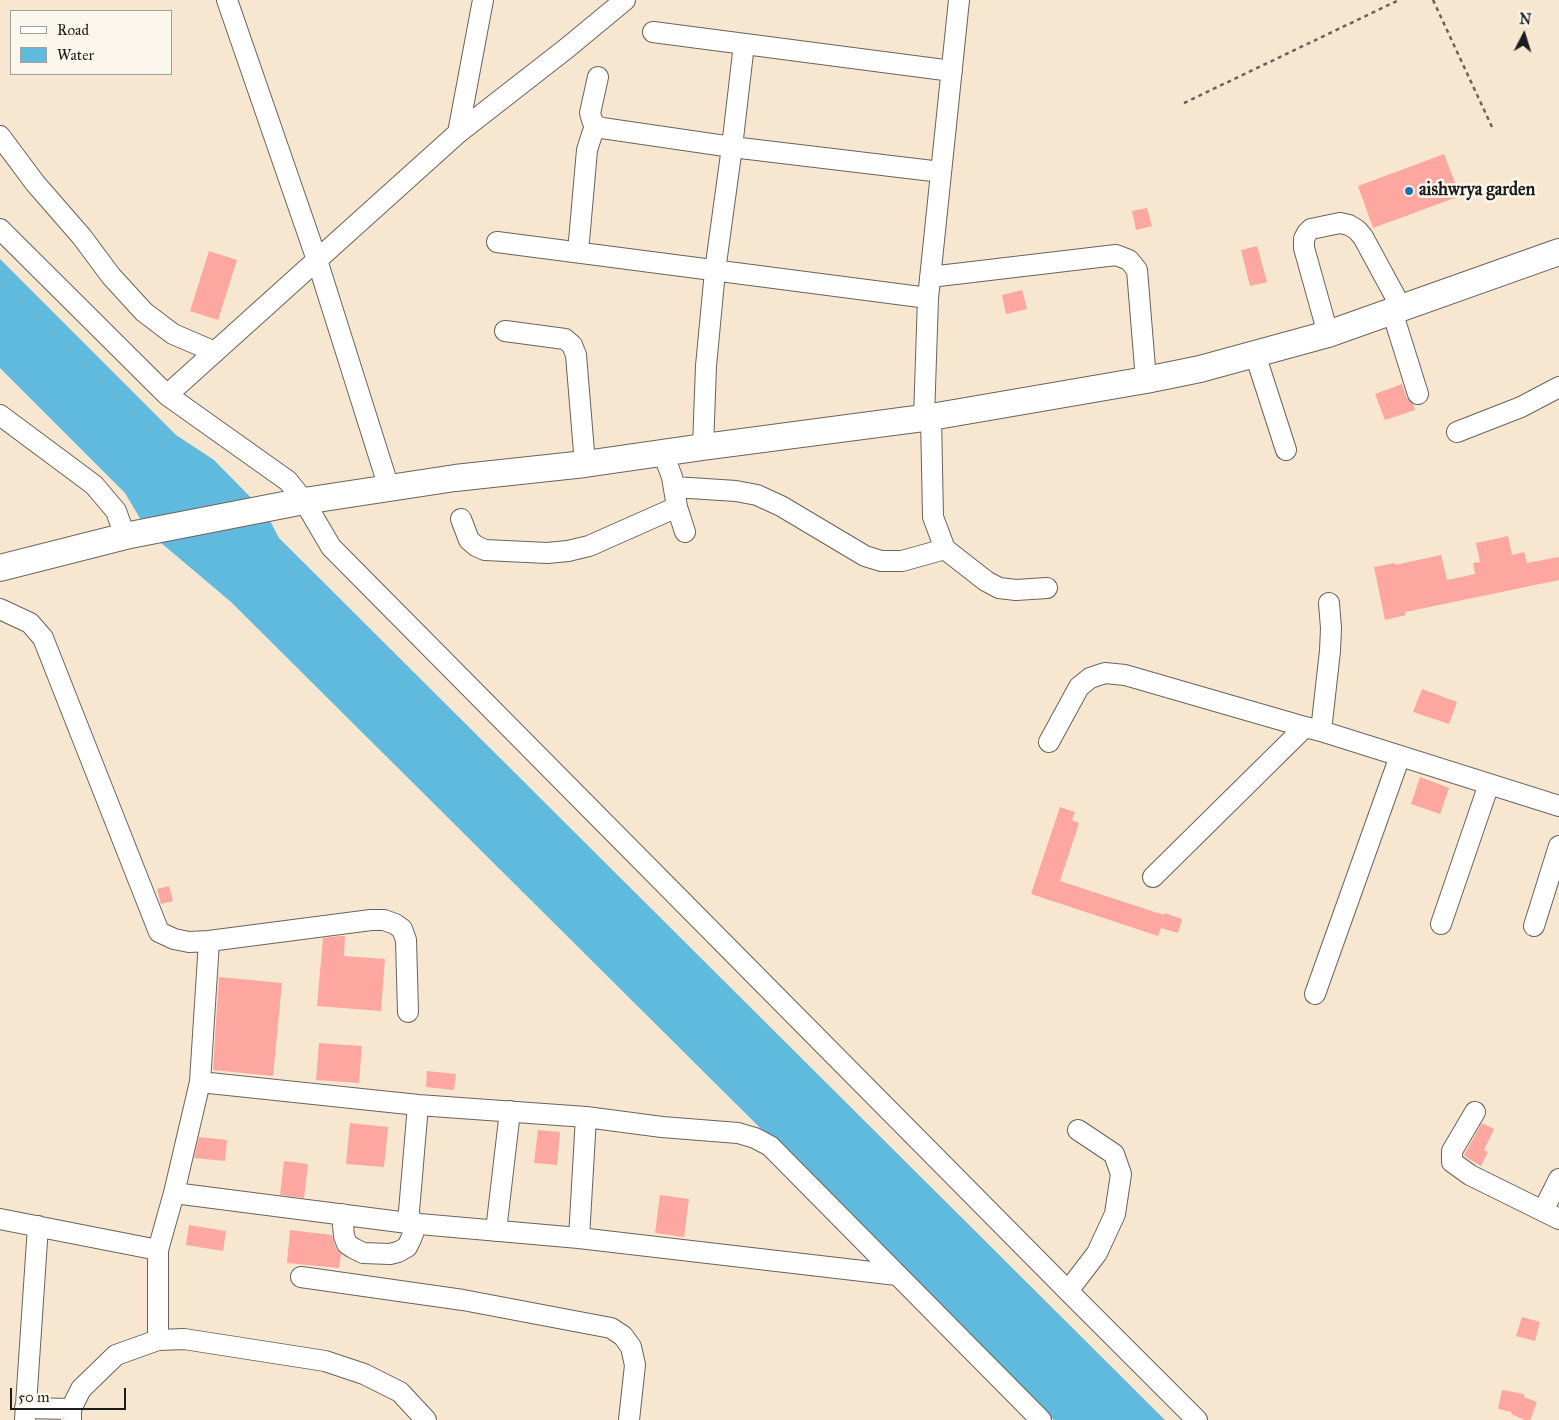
<!DOCTYPE html>
<style>
body{margin:0}
#map{position:relative;width:1559px;height:1420px;overflow:hidden;background:#f7e7d0;font-family:"IM FELL Great Primer",serif}
canvas{display:block}
.legend{position:absolute;left:10px;top:10px;width:162px;height:65px;box-sizing:border-box;background:#fbf7ec;border:1px solid #a29f99;margin:0;padding:6px 9px;list-style:none;font-size:15px;color:#1c1c1c}
.legend li{display:flex;align-items:center;gap:10px;height:25px}
.legend b{width:25px;border:1px solid #a29f99}
.north{position:absolute;left:1499px;top:10px;width:50px;height:50px;-webkit-text-stroke:4px #fbf7ec;paint-order:stroke;rotate:5deg;font-size:14px;font-weight:700;line-height:20px;text-align:center;color:#1c1c1c}
.north::after{content:'';display:block;margin:auto;width:18px;height:22px;background:#1c1c1c;clip-path:polygon(50% 0,100% 100%,50% 72%,0 100%)}
.scale{position:absolute;left:10px;top:1388px;width:116px;height:22px;box-sizing:border-box;border:2px solid #1c1c1c;border-top:0;padding-left:6px;font-size:15px;line-height:18px;white-space:nowrap;color:#1c1c1c;-webkit-text-stroke:4px #fbf7ec;paint-order:stroke}
</style>
<div id="map">
<canvas width="1559" height="1420"></canvas>
<ul class="legend">
<li><b style="height:6px;background:#fff"></b>Road</li>
<li><b style="height:14px;background:#60bade"></b>Water</li>
</ul>
<div class="north">N</div>
<div class="scale">50 m</div>
</div>
<script>
const context = document.querySelector('canvas').getContext('2d');
context.lineJoin = 'round';
function paint(path, color) { context.fillStyle = color; context.fill(path, 'evenodd'); }
const shape = rows => new Path2D(rows.map(r => 'M' + r).join(''));
function stroke(path, color, width, dash) { context.strokeStyle = color; context.lineWidth = width; context.lineCap = dash ? 'butt' : 'round'; context.setLineDash(dash || []); context.stroke(path); }
function write(font, color, halo, rows, align = 'center') {
  context.font = font + ' "IM FELL Great Primer",serif'; context.lineWidth = 5; context.setLineDash([]); context.textBaseline = 'middle'; context.strokeStyle = halo; context.fillStyle = color; for (const [text, x, y, turn = 0] of rows) {
    context.save(); context.translate(x, y); context.rotate((+turn || 0) * Math.PI / 180); context.textAlign = isNaN(turn) ? turn : align; if (halo) context.strokeText(text, 0, 0); context.fillText(text, 0, 0); context.restore();
  }
}
paint(shape([
 [0,259,176,435,214,460,266,513,279,538,1165,1420,1054,1420,231,602,160,542,141,520,125,493,0,368]
]), '#60bade');
paint(shape([
 [1444,154,1460,196,1373,228,1358,186],
 [1147,208,1152,226,1136,230,1132,211],
 [1257,246,1267,282,1250,286,1241,250],
 [209,251,237,260,218,320,190,311],
 [1022,290,1027,309,1006,314,1002,295],
 [1402,384,1407,398,1413,404,1415,410,1385,420,1375,394],
 [1508,536,1512,555,1524,552,1527,563,1559,557,1559,580,1405,612,1406,615,1385,620,1374,567,1395,563,1395,565,1441,555,1447,580,1475,574,1473,563,1480,562,1476,543],
 [1422,689,1457,702,1449,724,1413,712],
 [1420,777,1449,788,1440,814,1411,804],
 [1060,807,1075,812,1072,820,1079,823,1060,881,1164,915,1165,913,1182,919,1178,933,1161,928,1158,936,1031,894],
 [169,886,173,901,161,904,157,889],
 [340,936,345,936,344,956,385,959,381,1011,317,1006,323,938],
 [219,977,282,983,273,1076,213,1070],
 [319,1043,362,1046,359,1083,316,1080],
 [427,1071,456,1074,454,1090,426,1087],
 [350,1123,388,1127,384,1167,346,1164],
 [1482,1123,1494,1129,1484,1150,1488,1152,1481,1166,1469,1159,1464,1155],
 [538,1130,560,1132,557,1165,534,1163],
 [199,1137,227,1140,225,1161,194,1158],
 [284,1161,308,1164,304,1198,280,1195],
 [660,1195,689,1199,684,1237,655,1233],
 [189,1225,226,1231,223,1251,186,1245],
 [290,1230,332,1235,336,1248,341,1254,339,1268,287,1263],
 [1522,1317,1540,1322,1535,1341,1516,1336],
 [1502,1390,1524,1394,1524,1397,1537,1402,1530,1420,1525,1420,1511,1414,1512,1412,1498,1409]
]), '#fda7a0');
const minor = shape([
 [227,0,317,260,389,488],
 [653,32,952,71],
 [598,77,590,113,592,120,595,125,602,128,732,147,941,172],
 [458,133,483,0],
 [0,136,35,183,82,237,111,276,144,312,173,334,215,352],
 [0,229,167,395,288,481,304,501,331,547,1068,1291,1197,1420],
 [579,241,587,150,595,125],
 [497,242,928,298],
 [930,277,1116,255,1129,260,1137,270,1146,380],
 [1392,311,1418,394],
 [505,331,565,339,572,345,576,355,585,464],
 [1328,334,1304,248,1304,239,1307,233,1311,229,1340,223,1349,225,1357,230,1363,237,1401,307],
 [1255,354,1286,450],
 [167,395,458,133,567,48,625,0],
 [0,415,94,485,116,511,125,536],
 [931,417,933,517,945,549,986,581,999,588,1016,590,1047,588],
 [924,418,928,298,959,0],
 [1457,432,1521,407,1559,387],
 [703,447,706,366,715,271,732,147,744,44],
 [663,453,672,477,677,507,685,532],
 [674,487,736,491,757,495,781,506,865,556,881,561,902,561,945,549],
 [461,519,469,540,476,546,485,550,547,553,568,551,589,546,677,507],
 [0,609,30,623,43,638,159,932,174,939,189,942,209,941,371,920,384,920,395,924,402,929,406,940,408,1012],
 [1321,731,1330,651,1331,628,1329,603],
 [1049,742,1079,687,1090,678,1105,673,1125,675,1305,727],
 [1153,877,1305,727,1321,731,1559,806],
 [1441,924,1489,784],
 [1534,926,1559,846],
 [209,941,200,1082,174,1193,408,1223,579,1238,897,1275],
 [1315,994,1400,756],
 [200,1082,418,1105,586,1117,662,1127,738,1133,755,1138,770,1146,1041,1420],
 [1475,1112,1452,1151,1452,1162,1470,1175,1559,1219],
 [1543,1211,1559,1179],
 [342,1214,344,1236,347,1244,353,1248,363,1253,390,1254,398,1252,407,1247,411,1239,417,1223],
 [0,1219,158,1250],
 [408,1223,418,1105],
 [496,1231,510,1111],
 [579,1238,586,1117],
 [301,1277,463,1300,611,1328,623,1336,631,1347,635,1365,629,1420],
 [1068,1291,1097,1253,1115,1214,1121,1174,1114,1154,1078,1130],
 [158,1340,158,1250,174,1193],
 [25,1408,71,1409],
 [25,1420,38,1226],
 [71,1420,71,1409,81,1389,116,1355,158,1340,184,1339,325,1361,364,1374,400,1392,426,1420]
]);
const major = shape([
 [0,568,130,535,304,501,455,478,585,464,703,447,931,417,1146,380,1200,369,1328,334,1559,252]
]);
stroke(minor, '#69635b', 22);
stroke(major, '#69635b', 28);
stroke(shape([
 [1433,0,1492,127],
 [1184,103,1399,0]
]), '#69635b', 2.5, [4, 4]);
stroke(minor, '#fff', 20);
stroke(major, '#fff', 26);
for (const [x, y, r, color] of [
 [1409,191,5,"#1f6fb2"]
]) { const dot = new Path2D(); dot.arc(x, y, r, 0, 2 * Math.PI); context.fillStyle = color; context.fill(dot); stroke(dot, '#fbf7ec', 2); }
write('bold 18px', '#1c1c1c', '#fbf7ec', [
 ["aishwrya garden",1419,191]
], 'left');
</script>
